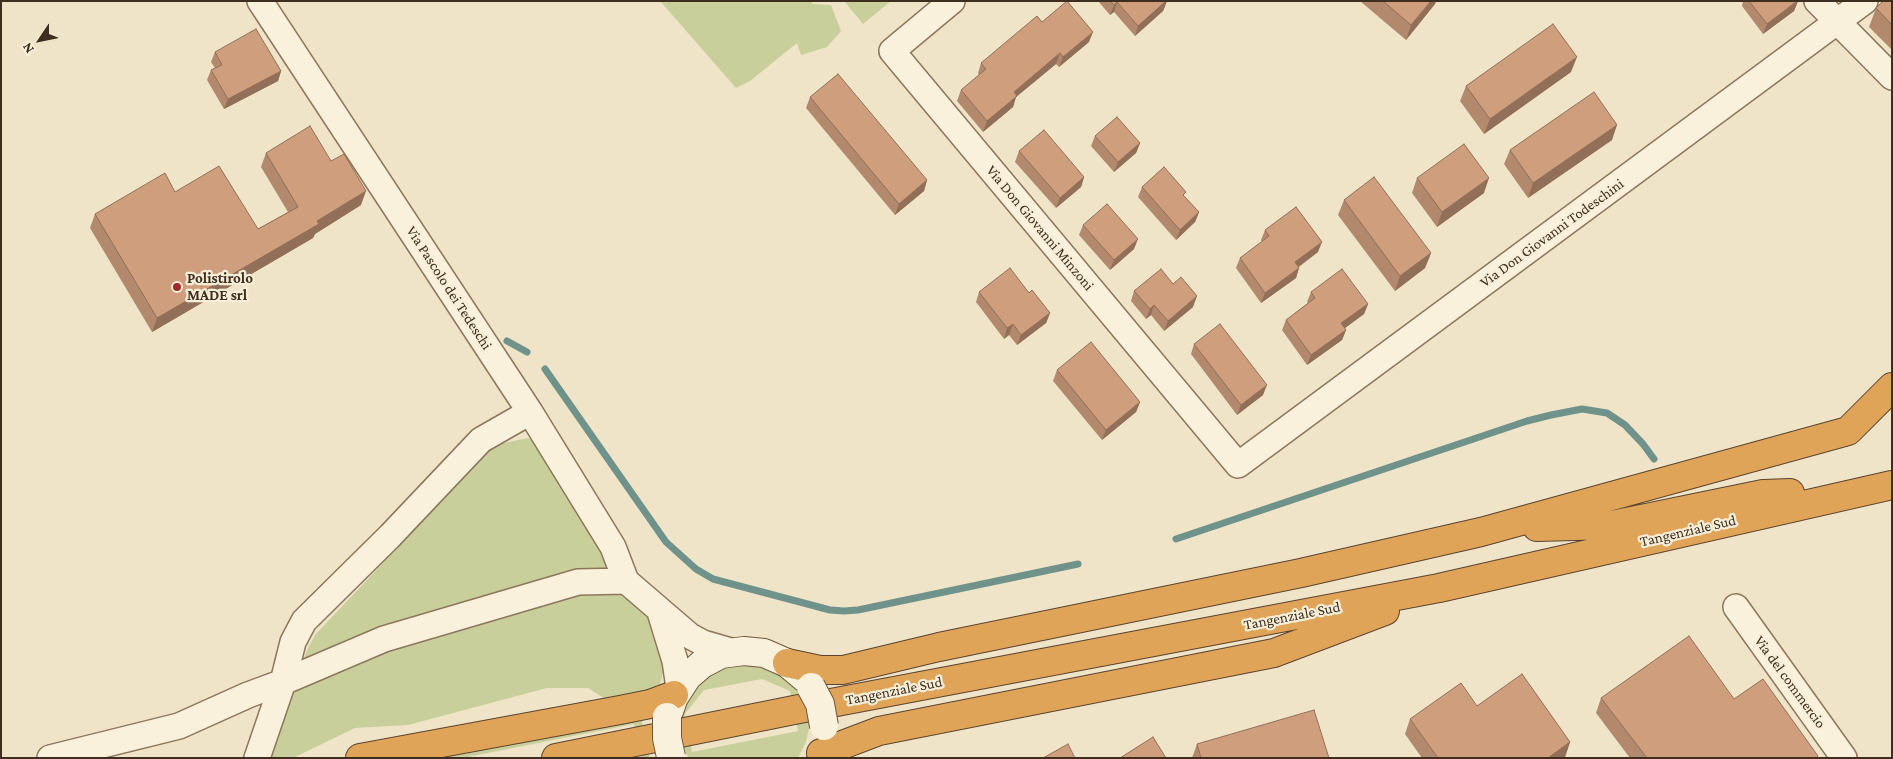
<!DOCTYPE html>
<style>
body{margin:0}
#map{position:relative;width:1893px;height:759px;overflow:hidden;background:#f0e4c8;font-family:"Crimson Pro",serif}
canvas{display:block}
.frame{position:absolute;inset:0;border:2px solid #3d2e20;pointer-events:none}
.north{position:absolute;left:15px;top:15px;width:50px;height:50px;-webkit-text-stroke:4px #f7eed8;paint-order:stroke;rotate:236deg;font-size:14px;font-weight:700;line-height:20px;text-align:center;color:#3d2e20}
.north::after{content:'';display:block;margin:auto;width:18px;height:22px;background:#3d2e20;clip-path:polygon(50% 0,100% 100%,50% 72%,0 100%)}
</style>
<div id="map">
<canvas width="1893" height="759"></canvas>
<div class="frame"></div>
<div class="north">N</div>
</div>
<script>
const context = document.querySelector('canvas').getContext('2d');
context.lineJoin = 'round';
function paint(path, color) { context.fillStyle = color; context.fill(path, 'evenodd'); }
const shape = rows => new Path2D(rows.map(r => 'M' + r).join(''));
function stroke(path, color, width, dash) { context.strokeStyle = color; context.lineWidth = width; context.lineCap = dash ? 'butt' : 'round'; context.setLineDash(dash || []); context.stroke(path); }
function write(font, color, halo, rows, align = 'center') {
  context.font = font + ' "Crimson Pro",serif'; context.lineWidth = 4.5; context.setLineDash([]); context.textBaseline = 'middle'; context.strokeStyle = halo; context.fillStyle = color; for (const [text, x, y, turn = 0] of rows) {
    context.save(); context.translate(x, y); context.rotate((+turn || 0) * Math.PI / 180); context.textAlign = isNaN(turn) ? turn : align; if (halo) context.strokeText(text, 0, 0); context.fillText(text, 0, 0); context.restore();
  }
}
paint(shape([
 [660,1,812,1,812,4,831,5,841,31,827,47,801,55,797,43,750,81,736,88],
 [844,1,891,1,863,24],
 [528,438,541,445,664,634,667,658,659,688,613,704,588,688,547,688,408,725,355,728,293,758,271,758,307,650,315,635,494,445],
 [730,656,793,677,808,707,810,724,806,742,798,758,689,758,685,751,679,734,681,700],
 [762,679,790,691,798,731,692,752,685,714,704,690],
 [641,717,650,758,642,758,634,724,463,758,421,758]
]), '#c9cf9b');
stroke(shape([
 [507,341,527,352],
 [545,369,666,542,696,569,713,579,830,610,844,611,858,610,1078,564],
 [1176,539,1527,421,1551,415,1582,409,1607,413,1625,425,1643,444,1654,459]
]), '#6f938a', 7);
const street = shape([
 [260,1,530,412,613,547,626,581],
 [952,1,892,51,1238,465,1865,1],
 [1817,1,1892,77],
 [1736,607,1844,758],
 [660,612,675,661,679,688],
 [50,758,179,726,248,695,283,682,384,639,578,582,626,581,690,636,703,643,734,652],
 [257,758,283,682,293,642,304,621,390,536,481,440,530,412]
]);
const secondary = shape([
 [667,717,674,697,687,677,702,664,721,654,744,651,764,653,787,663,805,678]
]);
const highway = shape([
 [1537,527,1612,525,1763,494,1790,493],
 [787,663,820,670,843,670,939,647,1301,573,1481,532,1848,431,1892,387],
 [821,753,879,731,1274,653,1385,611],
 [360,758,620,710,650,704,674,695],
 [556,758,794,710,1439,588,1892,485]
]);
stroke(street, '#8d765c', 28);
stroke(secondary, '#6f573f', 30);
stroke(highway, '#5b4430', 30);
stroke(street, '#faf1dc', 25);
stroke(secondary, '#faf1dc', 28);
stroke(highway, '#e0a458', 28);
const secondaryBridge = shape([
 [811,687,820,704,824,726],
 [667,717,667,738,671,757]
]);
stroke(secondaryBridge, '#6f573f', 30, []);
stroke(secondaryBridge, '#faf1dc', 28);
paint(shape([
 [1098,1,1167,1,1163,11,1135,36,1114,12,1110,15],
 [1360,1,1436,1,1435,4,1406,40],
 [1743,1,1798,1,1794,11,1763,34,1742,6],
 [1892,1,1892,50,1869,27,1876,8],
 [1042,22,1089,42,1059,67,1056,64,1016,97,1013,107,983,132,957,101,961,90,979,75,978,73,981,63],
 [215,52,281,71,278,81,224,109,207,80,211,70,215,68,211,62],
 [1571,72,1484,134,1460,101,1466,86],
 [810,97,927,180,924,191,895,215,806,108],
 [1095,136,1140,143,1136,153,1114,172,1091,146],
 [1612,140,1528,198,1504,164,1510,150],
 [1019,151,1084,177,1081,187,1056,208,1015,162],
 [266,153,331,161,361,205,315,234,313,238,152,332,90,228,95,214,175,192,258,229,288,212,261,167],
 [1417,178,1484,193,1437,227,1412,193],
 [1142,187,1184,196,1199,212,1195,222,1176,240,1138,197],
 [1344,200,1431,253,1425,268,1395,291,1338,215],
 [1083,225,1134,249,1110,270,1079,235],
 [1265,230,1318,252,1299,267,1299,268,1296,278,1261,303,1236,268,1240,258,1262,242,1261,240],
 [1173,284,1193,307,1164,331,1151,315,1146,319,1131,301,1134,291],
 [979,292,1029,293,1050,313,1046,323,1017,345,1009,335,1004,339,976,302],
 [1311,292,1368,304,1364,314,1345,328,1346,330,1342,340,1307,365,1282,330,1286,320,1308,303,1307,302],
 [1194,344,1263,395,1237,415,1191,354],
 [1057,370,1140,402,1136,412,1102,440,1053,381],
 [1601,698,1734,699,1818,756,1818,758,1630,758,1596,713],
 [1477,706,1570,742,1565,757,1563,758,1422,758,1405,734,1410,719],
 [1197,744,1329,758,1192,758]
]), '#b2896c');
paint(shape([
 [1162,1,1167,1,1163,11,1135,36,1138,26],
 [1431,1,1436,1,1435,4,1406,40,1411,25],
 [1798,1,1794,11,1763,34,1767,24],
 [1117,2,1114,12,1110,15,1114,5],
 [1093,32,1089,42,1059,67,1063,57],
 [1060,53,1056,64,1016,97,1013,107,983,132,987,121,1014,92],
 [1577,57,1571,72,1484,134,1490,119],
 [281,71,278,81,224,109,228,99],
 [1617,125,1612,140,1528,198,1533,183],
 [1140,143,1136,153,1114,172,1118,162],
 [1084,177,1081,187,1056,208,1060,198],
 [1489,178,1484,193,1437,227,1442,212],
 [927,180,924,191,895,215,899,204],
 [366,191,361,205,315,234,313,238,152,332,157,318],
 [1199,212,1195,222,1176,240,1180,230],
 [1138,239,1134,249,1110,270,1114,260],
 [1322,242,1318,252,1291,272,1295,262],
 [1431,253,1425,268,1395,291,1400,276],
 [1299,268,1296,278,1261,303,1265,293],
 [1197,296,1193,307,1164,331,1168,321],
 [1368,304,1364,314,1337,334,1341,323],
 [1154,305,1151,315,1146,319,1150,309],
 [1050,313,1046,323,1017,345,1021,335],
 [1013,324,1009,335,1004,339,1007,328],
 [1346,330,1342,340,1307,365,1311,355],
 [1267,385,1263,395,1237,415,1241,405],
 [1140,402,1136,412,1102,440,1106,430],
 [1570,742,1565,757,1563,758,1548,758]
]), '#916f58');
const building = shape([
 [1067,1,1093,32,1063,57,1060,53,1014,92,1017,96,987,121,961,90,986,69,981,63,1037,16,1042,22,1067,1],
 [1110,1,1166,1,1138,26,1117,2,1114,5,1110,1],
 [1383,1,1431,1,1411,25,1383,1],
 [1749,1,1797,1,1767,24,1749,1],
 [1883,1,1892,1,1892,25,1876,8,1883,1],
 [1553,24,1577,57,1490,119,1466,86,1553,24],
 [256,29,281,71,228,99,211,70,222,65,215,52,256,29],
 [838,74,927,180,899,204,810,97,838,74],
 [1594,92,1617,125,1533,183,1510,150,1594,92],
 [1117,117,1140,143,1118,162,1095,136,1117,117],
 [310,126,331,161,344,154,366,191,317,221,319,224,157,318,95,214,165,173,175,192,219,166,258,229,298,207,266,153,310,126],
 [1044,130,1084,177,1060,198,1019,151,1044,130],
 [1464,144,1489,178,1442,212,1417,178,1464,144],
 [1164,167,1186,192,1183,195,1199,212,1180,230,1142,187,1164,167],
 [1374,177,1431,253,1400,276,1344,200,1374,177],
 [1107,204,1138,239,1114,260,1083,225,1107,204],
 [1296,207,1322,242,1295,262,1299,268,1265,293,1240,258,1269,236,1265,230,1296,207],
 [1010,268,1029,293,1032,290,1050,313,1021,335,1013,324,1007,328,979,292,1010,268],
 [1161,269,1173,284,1181,277,1197,296,1168,321,1154,305,1150,309,1134,291,1161,269],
 [1342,269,1368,304,1341,323,1346,330,1311,355,1286,320,1315,298,1311,292,1342,269],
 [1220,324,1267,385,1241,405,1194,344,1220,324],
 [1091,342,1140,402,1106,430,1057,370,1091,342],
 [1689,636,1734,699,1763,679,1818,756,1816,758,1647,758,1601,698,1689,636],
 [1522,674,1570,742,1548,758,1438,758,1410,719,1461,683,1477,706,1522,674],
 [1314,710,1329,758,1201,758,1197,744,1314,710],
 [1153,737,1166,758,1120,758,1153,737],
 [1068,744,1075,758,1043,758,1068,744]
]);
paint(building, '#cf9f7d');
stroke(building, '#916f58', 1);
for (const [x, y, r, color] of [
 [177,287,5,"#9e2a2b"]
]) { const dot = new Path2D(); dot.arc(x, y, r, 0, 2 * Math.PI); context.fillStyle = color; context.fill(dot); stroke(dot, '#f7eed8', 2); }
write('15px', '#3d2e20', '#f7eed8', [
 ["Via Don Giovanni Minzoni",1040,228,50],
 ["Via Don Giovanni Todeschini",1552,233,-36],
 ["Via Pascolo dei Tedeschi",449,288,57],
 ["Tangenziale Sud",1688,531,-13],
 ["Tangenziale Sud",1292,616,-11],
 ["Via del commercio",1790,682,54],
 ["Tangenziale Sud",894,691,-11]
]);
write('bold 15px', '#3d2e20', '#f7eed8', [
 ["Polistirolo",187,278],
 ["MADE srl",187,295]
], 'left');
</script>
